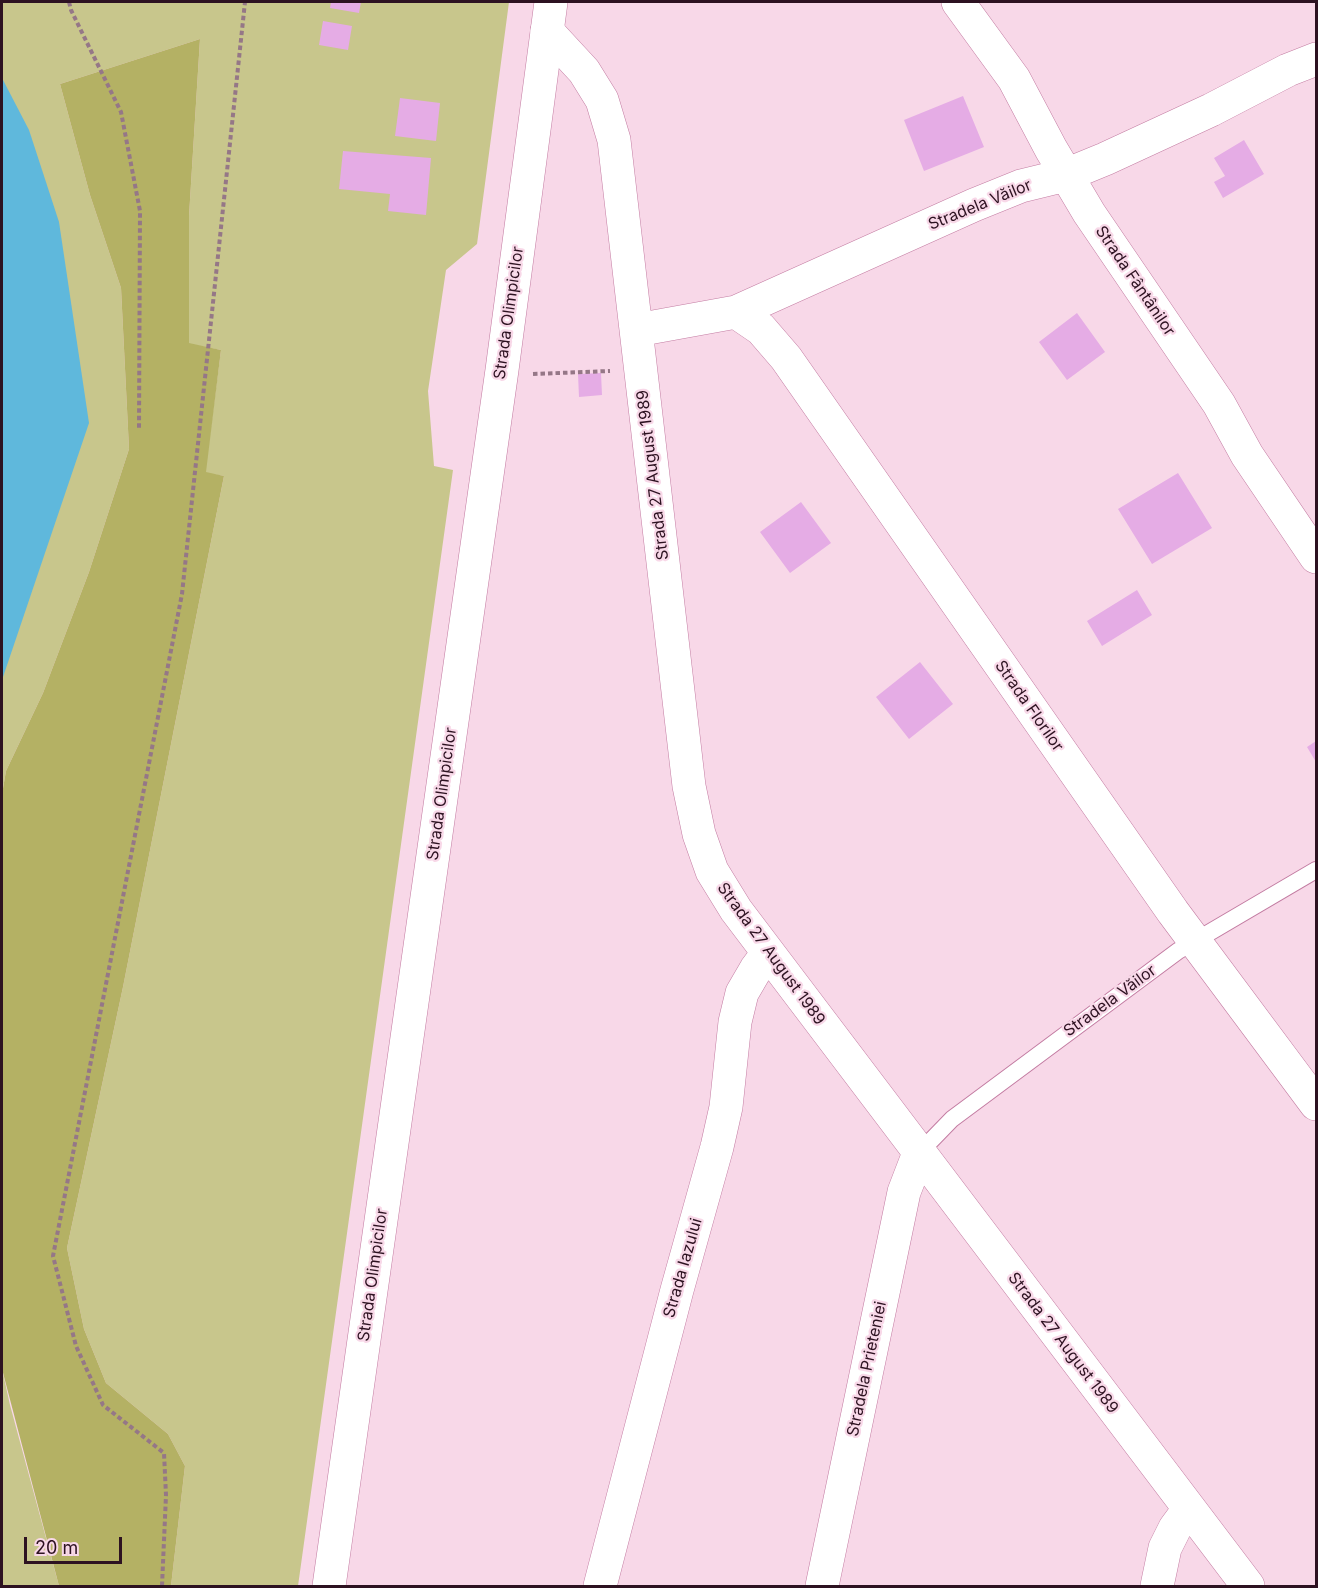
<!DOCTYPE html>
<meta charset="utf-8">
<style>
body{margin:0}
#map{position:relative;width:1318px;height:1588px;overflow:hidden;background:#f8d8e8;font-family:Inter,sans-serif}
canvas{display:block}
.frame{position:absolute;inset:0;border:3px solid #2d1221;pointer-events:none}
.scale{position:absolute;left:24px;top:1537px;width:98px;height:27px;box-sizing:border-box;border:3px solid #2d1221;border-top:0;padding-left:8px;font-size:18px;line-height:21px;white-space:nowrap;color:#2d1221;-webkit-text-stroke:4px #f8d8e8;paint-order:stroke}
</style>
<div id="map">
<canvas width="1318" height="1588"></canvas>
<div class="frame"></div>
<div class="scale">20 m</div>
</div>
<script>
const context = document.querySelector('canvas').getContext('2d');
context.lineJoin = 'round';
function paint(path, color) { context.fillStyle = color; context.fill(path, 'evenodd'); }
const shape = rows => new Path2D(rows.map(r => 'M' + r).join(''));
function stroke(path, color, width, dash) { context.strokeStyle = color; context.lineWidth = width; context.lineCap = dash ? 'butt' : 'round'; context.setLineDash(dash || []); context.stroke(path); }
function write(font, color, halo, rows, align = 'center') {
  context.font = font + ' Inter,sans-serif'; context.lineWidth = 4.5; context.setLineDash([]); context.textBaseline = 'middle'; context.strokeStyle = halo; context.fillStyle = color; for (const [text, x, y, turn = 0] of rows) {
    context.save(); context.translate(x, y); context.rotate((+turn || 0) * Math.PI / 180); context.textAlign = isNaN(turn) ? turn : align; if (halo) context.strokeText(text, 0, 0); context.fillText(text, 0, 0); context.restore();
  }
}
paint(shape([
 [2,2,509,2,477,244,446,270,428,391,434,466,453,470,298,1586,171,1586,185,1466,168,1434,106,1383,84,1329,67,1248,123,987,224,476,205,473,221,350,189,344,189,216,200,39,60,84,90,195,121,288,129,449,89,572,43,693,6,771,2,794],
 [2,1369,10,1405,59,1586,2,1586]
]), '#c8c68c');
paint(shape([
 [200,39,189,216,189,343,221,350,206,472,224,476,123,987,67,1248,84,1329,106,1383,168,1434,185,1466,171,1586,59,1586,2,1369,2,794,6,771,43,693,89,572,129,449,121,288,90,195,60,84]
]), '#b4b164');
paint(shape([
 [2,78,29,130,59,222,89,423,2,680]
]), '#5fb8dc');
paint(shape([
 [331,2,361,2,359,13,330,8],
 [323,21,352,26,348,50,319,45],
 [963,96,984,147,924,171,904,120],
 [400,98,440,103,436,141,395,136],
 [1244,140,1264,174,1223,198,1214,182,1225,176,1214,158],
 [343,151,431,158,426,215,388,211,390,194,339,189],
 [1077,313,1105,352,1067,380,1039,342],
 [601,373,602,395,579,397,578,374],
 [1178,473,1212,528,1152,564,1118,509],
 [801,502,831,543,790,573,760,532],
 [1137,590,1152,615,1102,646,1087,621],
 [920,662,953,704,909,739,876,697],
 [1316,741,1316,762,1307,747]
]), '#e5ace5');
const lane = shape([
 [919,1153,952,1119,1178,951,1316,870]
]);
const street = shape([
 [958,2,1014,79,1051,149,1089,213,1219,404,1247,455,1316,557],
 [547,31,584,71,602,100,614,140,689,786,699,834,712,871,736,910,1248,1586],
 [736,312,761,329,786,358,1173,912,1316,1104],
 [637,330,736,312,974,205,1021,186,1066,175,1105,159,1211,110,1288,70,1316,59],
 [600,1586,677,1290,717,1147,726,1107,735,1022,742,993,756,969,768,953],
 [822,1586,904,1192,919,1153],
 [1157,1586,1165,1548,1175,1528,1189,1509]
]);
const secondary = shape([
 [329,1586,502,370,551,2]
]);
stroke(lane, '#c37ca2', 18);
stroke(street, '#c37ca2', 34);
stroke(secondary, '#c37ca2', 34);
stroke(shape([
 [69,2,71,10,121,112,140,211,139,429],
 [533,374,610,371],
 [162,1586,166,1495,164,1453,103,1405,76,1346,53,1256,182,594,245,2]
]), '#957787', 4, [4.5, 3]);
stroke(lane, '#fff', 16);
stroke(street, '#fff', 33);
stroke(secondary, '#fff', 33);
write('16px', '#2d1221', '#f8d8e8', [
 ["Stradela Văilor",980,205,-22],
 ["Strada Fântânilor",1135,281,56],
 ["Strada Olimpicilor",509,313,-82],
 ["Strada 27 August 1989",653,475,-97],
 ["Strada Florilor",1029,706,55],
 ["Strada Olimpicilor",442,794,-82],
 ["Strada 27 August 1989",771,954,54],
 ["Stradela Văilor",1110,1001,-36],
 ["Strada Iazului",683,1268,-74],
 ["Strada Olimpicilor",373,1275,-82],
 ["Strada 27 August 1989",1063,1343,53],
 ["Stradela Prieteniei",867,1369,-78]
]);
</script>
